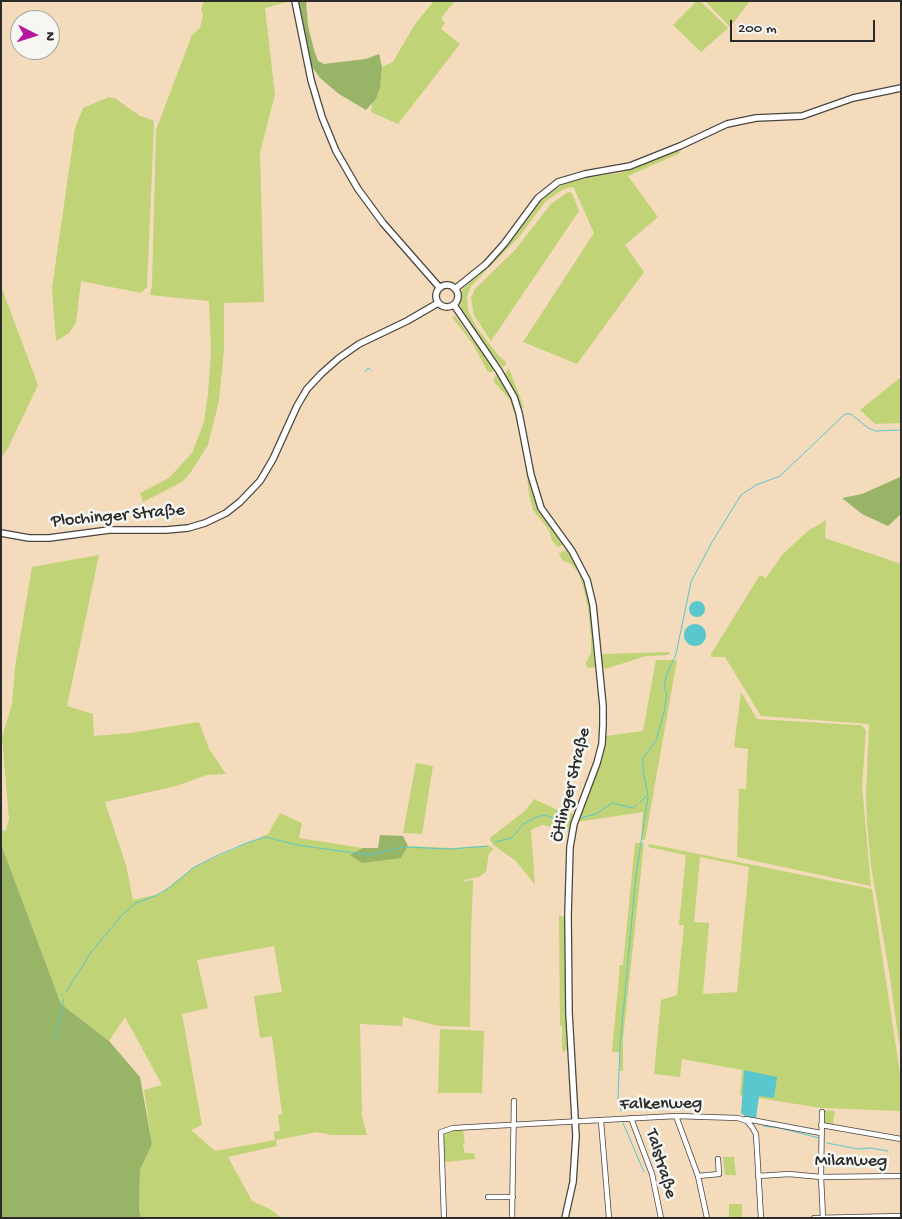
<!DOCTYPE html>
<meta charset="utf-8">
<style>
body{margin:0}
#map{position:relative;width:902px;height:1219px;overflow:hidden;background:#f3dbbc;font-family:"Gochi Hand",sans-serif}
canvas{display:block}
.frame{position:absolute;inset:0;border:2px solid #2b2b2b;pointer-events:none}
.north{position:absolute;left:10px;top:10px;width:50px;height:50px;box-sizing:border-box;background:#f6f6f2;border:1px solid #a5a5a2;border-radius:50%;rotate:95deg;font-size:14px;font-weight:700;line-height:20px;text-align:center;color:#2b2b2b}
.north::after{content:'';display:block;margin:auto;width:18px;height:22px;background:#b5179e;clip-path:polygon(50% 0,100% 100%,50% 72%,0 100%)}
.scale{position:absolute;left:730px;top:20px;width:145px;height:22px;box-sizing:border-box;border:2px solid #2b2b2b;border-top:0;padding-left:6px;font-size:15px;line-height:18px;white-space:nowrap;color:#2b2b2b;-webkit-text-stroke:4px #f6f6f2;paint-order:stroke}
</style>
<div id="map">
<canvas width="902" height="1219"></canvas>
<div class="frame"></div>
<div class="north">N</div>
<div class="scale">200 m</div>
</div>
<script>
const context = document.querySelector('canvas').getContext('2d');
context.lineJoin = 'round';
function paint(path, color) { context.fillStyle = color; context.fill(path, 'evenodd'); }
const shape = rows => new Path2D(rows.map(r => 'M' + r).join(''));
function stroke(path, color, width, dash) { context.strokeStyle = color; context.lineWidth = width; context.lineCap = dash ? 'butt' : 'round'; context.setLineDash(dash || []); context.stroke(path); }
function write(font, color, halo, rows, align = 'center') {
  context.font = font + ' "Gochi Hand",sans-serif'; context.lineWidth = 5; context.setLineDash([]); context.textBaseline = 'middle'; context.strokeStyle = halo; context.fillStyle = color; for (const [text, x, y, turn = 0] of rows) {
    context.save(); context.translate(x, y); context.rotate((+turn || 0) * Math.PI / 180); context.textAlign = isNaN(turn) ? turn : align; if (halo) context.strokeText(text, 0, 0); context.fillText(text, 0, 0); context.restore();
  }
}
paint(shape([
 [204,1,291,1,265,8,275,95,260,152,264,302,224,303,224,350,219,401,208,445,191,472,182,482,143,502,140,493,169,478,192,453,204,422,208,393,211,353,209,301,150,295,152,286,156,130,192,35,200,28,203,15,201,10],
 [434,1,455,1,441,18,445,23,441,29,460,44,398,124,371,112,372,106,371,105,376,99,380,88,382,67,393,62,415,24],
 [697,1,700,1,728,28,701,52,673,25],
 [705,1,750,1,730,27],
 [109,97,116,99,140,116,153,120,154,123,147,287,141,293,81,281,76,323,69,333,56,341,52,288,75,128,83,108],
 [678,149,680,153,628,176,658,217,625,245,644,272,577,364,523,342,594,233,574,188,570,187,562,190,546,201,519,237,471,286,467,296,468,310,477,328,499,356,506,362,506,365,502,367,466,319,459,304,459,297,462,290,505,246,544,197,562,185,583,178,620,173],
 [568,192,572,193,579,211,491,341,474,315,471,298,475,289,515,250,551,204],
 [1,286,38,385,7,450,1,458],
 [455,316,494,369,493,372,488,372,473,344,452,317],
 [509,368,524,408,520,407,505,374],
 [496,375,499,376,508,389,515,407,531,489,539,510,563,545,558,547,552,541,549,530,533,510,529,494,525,461,515,415,510,400,493,381],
 [901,377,901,423,875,424,860,410],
 [826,520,825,538,901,564,901,1040,899,1043,890,977,871,866,867,823,866,794,869,724,761,716,725,657,711,657,711,654,760,575,766,578,782,555,808,531],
 [568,549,582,573,587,589,590,604,595,667,589,668,586,666,586,663,591,653,591,637,588,608,583,586,578,572,571,564,562,560,560,556,559,553],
 [99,555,67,706,93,714,94,736,130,733,199,722,209,749,226,774,207,775,176,786,105,802,126,865,133,900,160,894,194,867,268,834,280,813,302,823,299,838,363,848,351,855,401,858,408,846,451,848,489,846,494,849,489,853,486,872,479,877,464,880,465,883,466,881,473,880,471,933,470,1027,439,1026,403,1017,402,1026,360,1024,362,1116,367,1135,331,1135,317,1132,276,1140,277,1146,228,1157,252,1201,270,1209,281,1218,141,1218,139,1209,140,1170,152,1144,144,1090,162,1085,125,1017,109,1041,61,1004,1,844,1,833,6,830,9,819,2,737,12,704,15,667,32,567],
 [274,946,282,992,254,996,260,1038,272,1036,282,1114,278,1115,280,1131,274,1132,275,1140,215,1151,191,1130,202,1125,182,1014,208,1008,197,960],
 [670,652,668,655,646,656,605,669,602,665,601,654],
 [656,660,677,660,645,840,641,840,643,812,577,822,582,806,599,768,606,736,643,731],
 [741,692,757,719,856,725,861,725,866,730,862,786,871,886,737,857,739,789,746,789,748,749,734,747],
 [416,763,433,766,422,834,403,833],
 [534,799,564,813,573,814,569,831,542,825,531,830,535,885,516,861,493,845,490,840,491,837,526,810],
 [635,843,644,843,623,1039,623,1071,620,1071,620,1052,612,1052,620,965,623,965],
 [649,844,872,889,901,1080,901,1111,821,1108,740,1095,742,1070,682,1059,680,1077,654,1074,661,1000,677,995,684,925,679,925,686,855,648,847],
 [700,857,749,867,737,992,703,994,709,923,694,922],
 [559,915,566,918,568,1037,567,1050,563,1052,562,1048,562,1026,560,1025],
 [440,1029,484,1031,482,1093,438,1093],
 [823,1110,835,1111,833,1124,822,1122],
 [455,1130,463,1130,465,1143,463,1144,464,1150,465,1153,474,1153,475,1159,445,1162,443,1133],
 [723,1157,734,1157,736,1175,725,1175],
 [729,1204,742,1204,742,1218,729,1218]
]), '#c0d376');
paint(shape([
 [298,1,306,1,308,26,314,50,318,61,324,64,340,62,366,59,379,54,382,67,380,88,376,99,366,110,339,94,320,78,310,64],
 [900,477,901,514,888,526,862,514,842,498,862,494],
 [380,835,403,836,408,846,401,858,362,863,350,855,363,848,378,848],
 [1,844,61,1004,109,1041,140,1077,152,1144,140,1170,139,1209,141,1218,1,1218]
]), '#98b567');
paint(shape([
 '689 609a8 8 0 1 1 16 0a8 8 0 1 1-16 0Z',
 '684 635a11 11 0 1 1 22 0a11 11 0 1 1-22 0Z',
 [744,1070,777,1077,774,1098,759,1096,756,1118,745,1116,741,1113]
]), '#59c7cd');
stroke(shape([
 [365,372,368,368,371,370],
 [640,802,648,795,643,771,643,758,656,741,664,712,667,694,664,688,666,676,676,654,691,582,712,542,741,495,756,485,780,476,845,414,851,414,868,428,876,431,901,430],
 [581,818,596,814,612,803,633,808,637,805],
 [1,831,3,831],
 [495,842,512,838,523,824,537,817,545,815,561,821,569,821],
 [66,992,92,951,123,914,136,903,155,896,169,888,193,868,216,856,249,842,266,837,297,845,369,855,403,847,451,849,488,846],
 [62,994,63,995],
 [55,1039,64,998],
 [621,1111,618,1098,620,1046,636,875,648,797],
 [623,1123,644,1172],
 [763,1126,780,1128,819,1138],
 [827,1143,858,1149,870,1148,888,1151]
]), '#59c7cd', 1);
const street = shape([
 [822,1112,821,1177,823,1218],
 [676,1116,698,1176,707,1218],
 [631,1118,652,1174,661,1218],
 [746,1119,821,1133],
 [601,1121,609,1218],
 [821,1125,901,1139],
 [698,1176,719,1174,718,1159],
 [758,1176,789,1174,821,1177,901,1176],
 [488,1197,513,1197],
 [444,1218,441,1132,453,1128,676,1116,738,1118,747,1121,752,1127,756,1134,761,1218],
 [512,1218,514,1101],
 [814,1218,901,1216]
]);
const secondary = shape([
 [295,1,311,80,322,117,336,151,358,189,383,223,440,288],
 '436 296a11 11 0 1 1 22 0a11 11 0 1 1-22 0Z',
 [455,289,486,264,504,244,538,198,558,182,585,174,630,166,680,146,727,124,756,118,802,116,853,98,901,88],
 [454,305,499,371,514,397,519,413,531,475,541,508,572,551,587,580,593,605,603,706,603,725,602,744,597,763,574,824,570,847,568,915,569,1013,576,1136,573,1182,565,1218],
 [1,533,29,538,49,538,109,530,166,530,188,528,205,523,226,513,240,502,260,481,273,459,297,406,307,389,321,374,339,358,359,344,407,321,438,303]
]);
stroke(street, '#494541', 6);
stroke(secondary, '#494541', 8);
stroke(street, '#fff', 4.5);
stroke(secondary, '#fff', 5.5);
write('18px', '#2b2b2b', '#f6f6f2', [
 ["Plochinger Straße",118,517,-5],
 ["Ötlinger Straße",572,785,-76],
 ["Falkenweg",661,1105,-1],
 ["Milanweg",851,1162],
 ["Talstraße",660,1164,73]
]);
</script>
